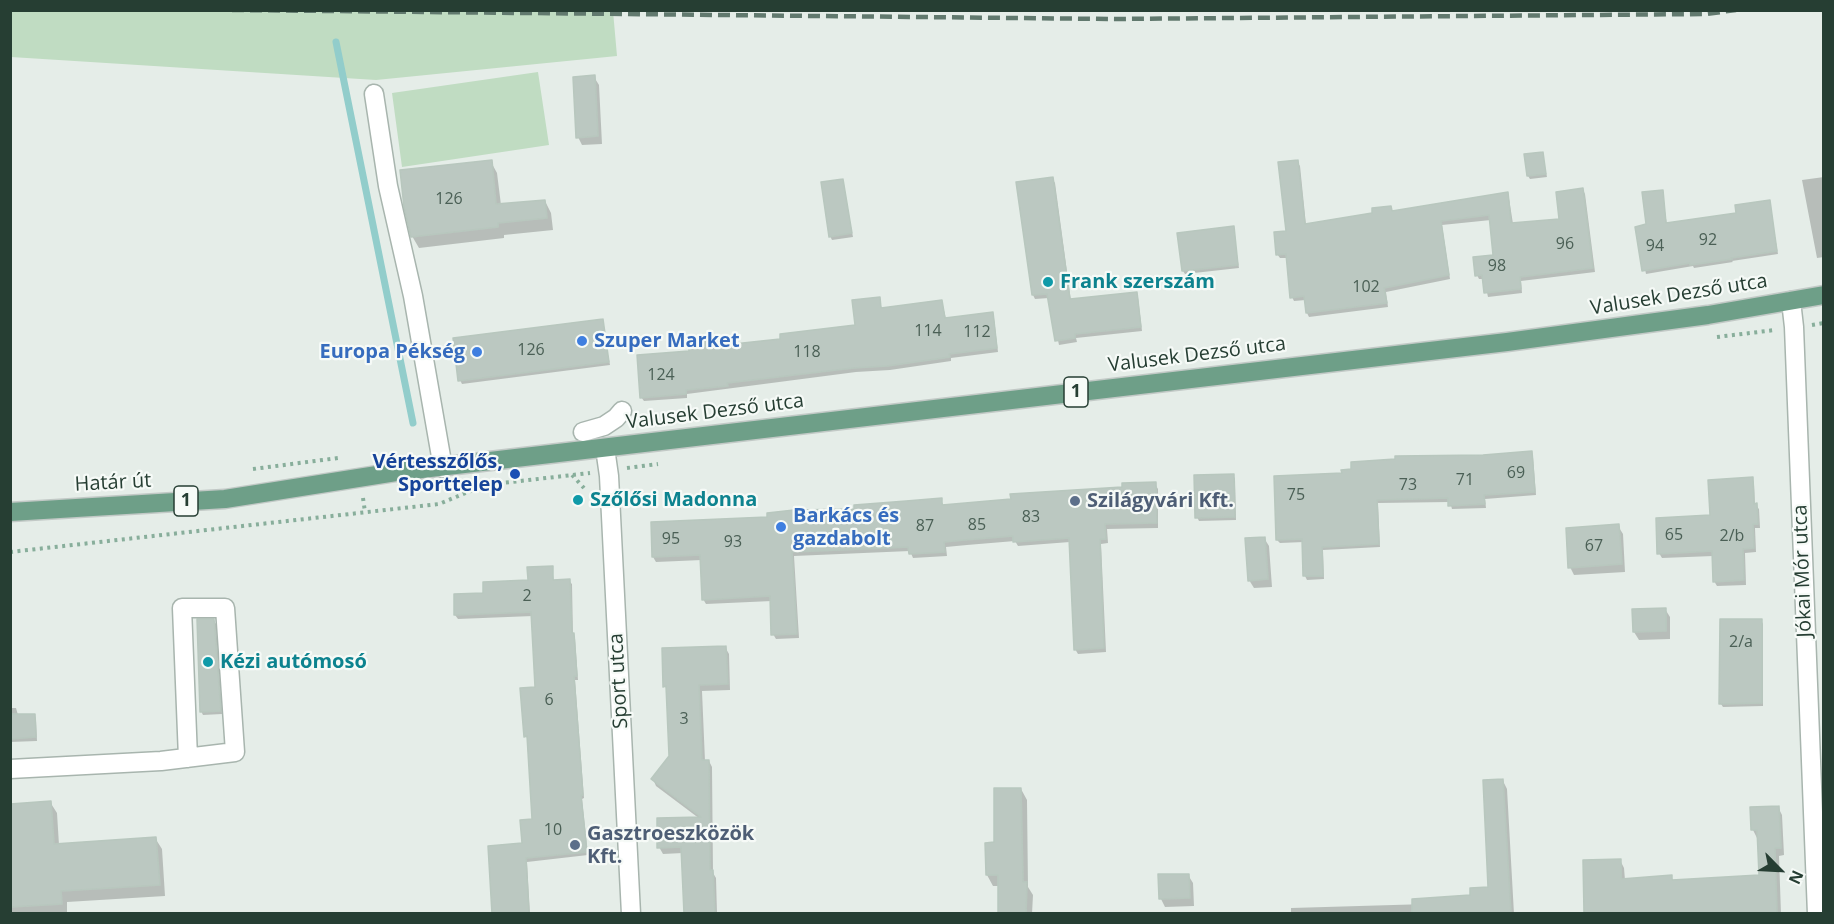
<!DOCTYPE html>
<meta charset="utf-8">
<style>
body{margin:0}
#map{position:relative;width:1834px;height:924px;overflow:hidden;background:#e5ede8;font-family:"Open Sans",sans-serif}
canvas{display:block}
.frame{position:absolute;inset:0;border:12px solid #263e33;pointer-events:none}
.north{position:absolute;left:1750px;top:840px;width:60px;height:60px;-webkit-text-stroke:4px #f6faf7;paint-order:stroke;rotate:114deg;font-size:16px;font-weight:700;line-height:24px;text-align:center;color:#263e33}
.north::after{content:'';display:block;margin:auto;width:21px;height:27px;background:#263e33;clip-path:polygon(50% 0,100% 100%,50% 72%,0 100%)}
</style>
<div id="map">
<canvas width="1834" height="924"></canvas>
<div class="frame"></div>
<div class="north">N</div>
</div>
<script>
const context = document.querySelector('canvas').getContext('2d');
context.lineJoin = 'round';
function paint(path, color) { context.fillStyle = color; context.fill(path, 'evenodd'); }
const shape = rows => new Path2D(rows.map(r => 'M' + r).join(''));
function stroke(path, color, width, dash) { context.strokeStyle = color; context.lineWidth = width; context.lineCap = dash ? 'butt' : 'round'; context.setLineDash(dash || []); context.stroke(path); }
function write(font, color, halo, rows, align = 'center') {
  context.font = font + ' "Open Sans",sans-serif'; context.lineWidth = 4.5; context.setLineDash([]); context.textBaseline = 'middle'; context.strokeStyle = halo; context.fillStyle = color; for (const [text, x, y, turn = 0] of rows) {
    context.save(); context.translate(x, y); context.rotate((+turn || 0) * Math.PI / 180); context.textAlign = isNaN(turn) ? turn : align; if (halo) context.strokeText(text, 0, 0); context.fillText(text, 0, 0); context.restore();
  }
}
paint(shape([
 [10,11,613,11,617,56,376,80,11,57],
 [538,72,549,145,402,167,392,93]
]), '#c0dcc2');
paint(shape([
 [594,77,599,85,602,144,582,145,578,137],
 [1542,153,1547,177,1530,179,1528,176],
 [491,162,497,173,501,205,545,201,551,213,553,230,504,235,504,238,419,248,412,236],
 [1297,162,1300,166,1306,225,1374,215,1390,207,1393,212,1507,194,1509,198,1513,224,1561,220,1583,190,1585,194,1595,272,1521,281,1522,293,1488,297,1484,279,1479,279,1477,275,1495,257,1491,220,1442,225,1450,279,1386,292,1388,307,1309,317,1307,313,1306,300,1294,301,1292,297,1288,258,1280,258,1277,254,1288,232],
 [1824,177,1824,257,1817,258,1802,180],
 [1052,178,1055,183,1071,301,1136,293,1138,297,1142,331,1076,338,1077,342,1059,345,1049,298,1035,299,1033,295],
 [842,181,853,237,832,240,830,236],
 [1662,191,1667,225,1738,215,1769,201,1778,254,1732,261,1733,262,1694,268,1693,266,1646,274,1636,228,1647,226],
 [1233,228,1239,268,1185,274,1183,271],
 [879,299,882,309,942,302,946,319,992,313,994,318,998,352,951,358,951,361,890,370,856,372,687,394,687,398,644,401,641,397,691,353,722,338,725,346,782,341,856,326],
 [602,321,610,365,462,384,460,380],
 [1531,453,1533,457,1536,495,1485,499,1486,508,1452,509,1450,502,1378,503,1380,547,1323,550,1324,579,1307,580,1305,576,1304,542,1280,543,1277,540,1343,474,1483,457],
 [1233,475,1235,479,1236,520,1199,521,1197,517],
 [1752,479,1754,483,1755,505,1759,509,1760,528,1755,528,1756,552,1745,553,1746,585,1717,586,1714,581,1713,556,1662,558,1659,553,1712,517],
 [1155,484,1158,489,1158,528,1107,529,1108,543,1101,544,1106,652,1078,654,1075,649,1070,542,1018,546,1015,541,967,545,946,547,947,556,913,558,910,551,794,556,799,638,776,639,773,634,772,601,706,604,703,599,702,560,656,562,653,557,652,524,769,519,941,500,944,506,1124,489],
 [1618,526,1623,534,1625,572,1574,575,1570,567],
 [1264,538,1269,546,1272,587,1254,588,1249,580],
 [552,567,554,582,569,581,572,584,573,635,575,638,578,680,575,680,584,798,582,799,588,855,527,862,530,914,493,914,534,821,528,740,526,736,537,689,533,616,458,619,455,615,485,594,529,581],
 [1665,609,1670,617,1670,639,1639,640,1634,632],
 [1722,620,1761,620,1763,624,1763,706,1723,707,1721,704],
 [214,621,216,624,222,714,203,715,201,711],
 [725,647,729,654,730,690,702,691,705,761,709,761,712,767,713,873,716,878,717,914,686,914,683,853,663,854,659,847,700,819,656,786,653,779,670,756,668,692,665,686],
 [10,708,16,708,18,715,34,715,36,719,37,741,10,742],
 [1503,781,1507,789,1514,914,1291,914,1291,908,1427,904,1472,896,1489,889],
 [1021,789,1027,800,1028,887,1033,895,1032,914,999,914,1000,886,993,886,987,875,996,844],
 [50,802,57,813,59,845,155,838,162,849,165,896,67,902,67,914,10,914,10,805],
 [1778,807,1782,815,1784,855,1779,856,1781,914,1586,914,1620,860,1624,868,1625,880,1671,877,1674,881,1761,877,1757,838,1753,830],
 [1188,875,1193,883,1194,906,1165,907,1161,899],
 [858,912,859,914,817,914]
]), '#0003');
stroke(shape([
 [336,42,413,423]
]), '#92cdcb', 7);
const building = shape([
 [595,75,598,136,576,138,573,77,595,75],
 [1543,152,1546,174,1527,176,1524,154,1543,152],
 [492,160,496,204,545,200,547,218,498,223,498,227,411,237,404,207,400,170,492,160],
 [1298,160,1305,224,1372,213,1372,208,1391,206,1392,211,1508,192,1511,223,1559,219,1556,192,1583,188,1593,268,1520,277,1521,289,1484,293,1482,275,1475,276,1473,257,1493,255,1489,215,1441,221,1449,275,1384,288,1387,303,1306,313,1304,296,1290,298,1286,254,1276,255,1274,232,1286,231,1278,162,1298,160],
 [1053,177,1070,299,1137,292,1141,327,1075,334,1075,338,1055,341,1047,294,1032,295,1016,182,1053,177],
 [843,179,852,233,829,237,821,182,843,179],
 [1663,190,1666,223,1736,213,1735,205,1770,200,1777,251,1731,258,1732,259,1690,265,1690,263,1642,271,1635,227,1646,224,1642,192,1663,190],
 [1234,226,1238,265,1182,271,1177,233,1234,226],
 [880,297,881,308,942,300,945,318,993,312,997,348,949,354,950,357,887,366,853,368,727,383,728,386,686,390,686,394,640,398,637,355,689,351,688,340,723,336,724,345,780,339,780,334,855,325,852,300,880,297],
 [603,319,609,362,458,381,453,338,603,319],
 [1532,451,1535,492,1484,495,1485,504,1448,506,1448,498,1377,500,1379,544,1322,547,1323,576,1303,576,1302,539,1276,540,1274,476,1342,473,1341,470,1351,469,1351,462,1395,459,1395,456,1483,455,1532,451],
 [1234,474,1235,517,1195,518,1194,475,1234,474],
 [1753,477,1754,504,1757,503,1758,524,1753,524,1754,548,1743,549,1744,580,1713,582,1712,551,1657,554,1656,518,1710,515,1708,480,1753,477],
 [1156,482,1157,523,1105,524,1106,539,1100,539,1104,648,1074,650,1069,538,1013,542,1013,536,964,540,944,542,945,552,909,554,908,547,792,552,797,634,771,635,770,596,702,600,700,555,652,557,651,522,767,517,767,513,794,510,854,509,854,505,906,501,942,498,942,505,1011,499,1010,494,1122,487,1122,483,1156,482],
 [1619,524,1622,564,1568,568,1566,528,1619,524],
 [1265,537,1268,579,1248,581,1245,538,1265,537],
 [553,566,553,580,570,579,572,633,574,633,577,676,574,676,583,795,581,795,587,852,526,858,529,914,492,914,488,846,522,843,520,820,532,819,527,736,524,737,520,688,535,687,531,612,454,615,454,594,483,593,483,582,528,580,527,567,553,566],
 [1666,608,1666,631,1633,632,1632,609,1666,608],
 [197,619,214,619,221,711,200,712,197,619],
 [1720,619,1762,619,1762,703,1719,704,1720,619],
 [726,646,728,684,699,685,702,760,709,760,710,870,713,870,715,914,684,914,681,847,657,848,657,818,701,817,651,779,669,756,666,686,663,687,662,648,726,646],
 [10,714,35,714,36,737,10,739,10,714],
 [1503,779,1511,914,1412,914,1412,899,1470,895,1470,888,1488,887,1483,780,1503,779],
 [994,788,1021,788,1023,882,1027,882,1026,914,998,914,998,875,986,875,985,843,994,842,994,788],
 [51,801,54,844,156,837,160,885,61,891,62,904,10,907,10,804,51,801],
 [1779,806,1781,848,1775,848,1777,914,1584,914,1583,860,1621,859,1621,879,1672,875,1672,880,1759,875,1757,830,1751,830,1750,807,1779,806],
 [1158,874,1189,874,1190,898,1159,899,1158,874]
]);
paint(building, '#bbc8c1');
stroke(building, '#b8c7be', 1.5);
const minor = shape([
 [374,94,388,186,413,296,443,468],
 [1791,301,1794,327,1817,914],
 [583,432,604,426,616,418,622,411],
 [605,448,609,476,631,914],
 [10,769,161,761,235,752,225,608,182,608,188,758]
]);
const major = shape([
 [10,512,225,499,396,472,1507,342,1708,315,1824,295]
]);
stroke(minor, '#a8b5ae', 21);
stroke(major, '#c2c9c6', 21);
stroke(shape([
 [1812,325,1824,323],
 [1717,337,1775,330],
 [627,468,658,464],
 [253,469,338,458],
 [572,475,584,488],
 [363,498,365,512],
 [10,552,439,504,485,485,590,473]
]), '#88ae9b', 4, [3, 4.5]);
stroke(minor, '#fff', 18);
stroke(major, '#6e9f88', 18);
stroke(shape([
 [232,10,1114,19,1706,14,1736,10]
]), '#61796e', 4.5, [12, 6]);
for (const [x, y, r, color] of [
 [1048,282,6,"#0f9aa8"],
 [582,341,6,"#3f7fe0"],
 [477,352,6,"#3f7fe0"],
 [515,474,6,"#1a4fb4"],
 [578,500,6,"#0f9aa8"],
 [1075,501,6,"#5c6f8a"],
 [781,527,6,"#3f7fe0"],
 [208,662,6,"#0f9aa8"],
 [575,845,6,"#5c6f8a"]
]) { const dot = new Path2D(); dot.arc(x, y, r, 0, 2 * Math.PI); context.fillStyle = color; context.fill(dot); stroke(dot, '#f6faf7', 2); }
write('16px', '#4b6056', null, [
 ["126",449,199],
 ["92",1708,240],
 ["96",1565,244],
 ["94",1655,246],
 ["98",1497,266],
 ["102",1366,287],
 ["114",928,331],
 ["112",977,332],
 ["126",531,350],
 ["118",807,352],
 ["124",661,375],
 ["69",1516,473],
 ["71",1465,480],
 ["73",1408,485],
 ["75",1296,495],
 ["83",1031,517],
 ["85",977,525],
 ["87",925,526],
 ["65",1674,535],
 ["2/b",1732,536],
 ["95",671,539],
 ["93",733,542],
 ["67",1594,546],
 ["2",527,596],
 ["2/a",1741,642],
 ["6",549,700],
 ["3",684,719],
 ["10",553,830]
]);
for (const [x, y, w] of [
 [1076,392,24],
 [186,501,24]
]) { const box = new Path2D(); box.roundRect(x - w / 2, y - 15, w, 30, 4.5); context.fillStyle = '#f6faf7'; context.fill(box); stroke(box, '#263e33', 1.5); }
write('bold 18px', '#263e33', null, [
 ["1",1076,392],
 ["1",186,501]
]);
write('bold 20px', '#0d838f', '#f6faf7', [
 ["Frank szerszám",1060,282],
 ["Szőlősi Madonna",590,500],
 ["Kézi autómosó",220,662]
], 'left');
write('20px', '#263e33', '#f6faf7', [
 ["Valusek Dezső utca",1679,295,-9],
 ["Valusek Dezső utca",1197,355,-7],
 ["Valusek Dezső utca",715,412,-7],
 ["Határ út",113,483,-3],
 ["Jókai Mór utca",1803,571,-92],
 ["Sport utca",619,681,-93]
]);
write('bold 20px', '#366cbe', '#f6faf7', [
 ["Szuper Market",594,341],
 ["Europa Pékség",465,352,"right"],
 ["Barkács és",793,516],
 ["gazdabolt",793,539]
], 'left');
write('bold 20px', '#164399', '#f6faf7', [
 ["Vértesszőlős,",503,462],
 ["Sporttelep",503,485]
], 'right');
write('bold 20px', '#4e5e75', '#f6faf7', [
 ["Szilágyvári Kft.",1087,501],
 ["Gasztroeszközök",587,834],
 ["Kft.",587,857]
], 'left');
</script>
